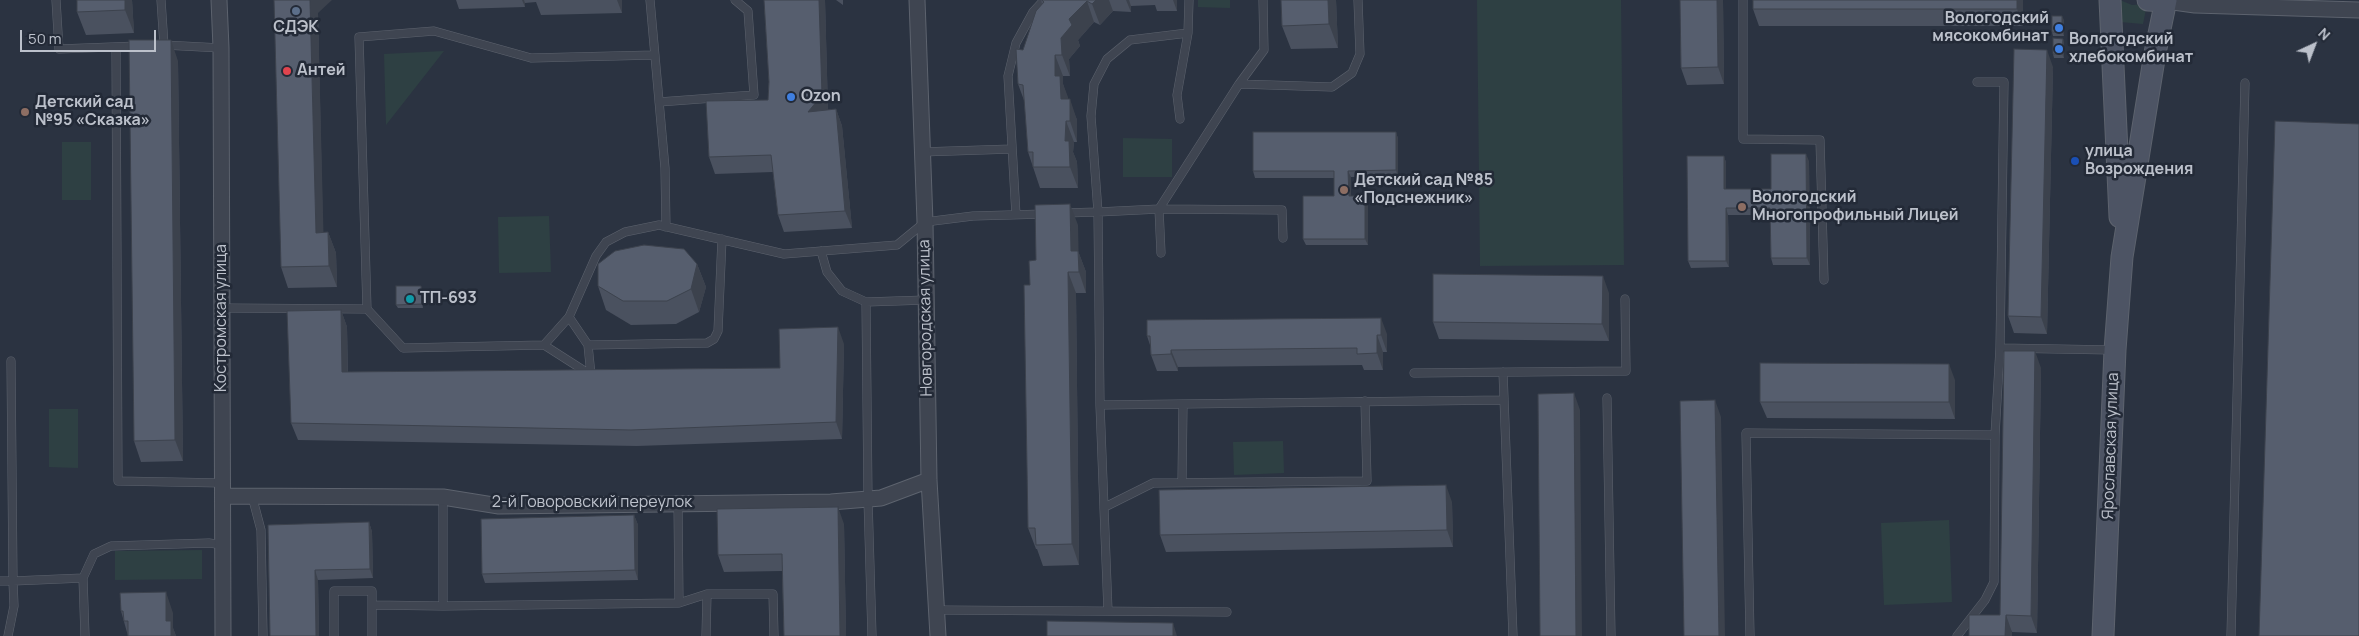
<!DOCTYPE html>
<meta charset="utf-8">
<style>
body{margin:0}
#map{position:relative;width:2359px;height:636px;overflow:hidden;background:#2b3341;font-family:Manrope,sans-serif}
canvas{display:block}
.north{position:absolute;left:2289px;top:20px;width:50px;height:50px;-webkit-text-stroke:4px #232a37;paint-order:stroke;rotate:43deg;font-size:14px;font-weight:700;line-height:20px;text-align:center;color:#bcc1cb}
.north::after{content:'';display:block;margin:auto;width:18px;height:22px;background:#bcc1cb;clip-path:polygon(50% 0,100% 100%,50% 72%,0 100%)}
.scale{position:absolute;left:20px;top:30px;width:136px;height:22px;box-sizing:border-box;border:2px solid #bcc1cb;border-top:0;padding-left:6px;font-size:15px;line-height:18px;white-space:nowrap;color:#bcc1cb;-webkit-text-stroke:4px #232a37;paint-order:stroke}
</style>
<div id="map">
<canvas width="2359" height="636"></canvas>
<div class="north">N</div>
<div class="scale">50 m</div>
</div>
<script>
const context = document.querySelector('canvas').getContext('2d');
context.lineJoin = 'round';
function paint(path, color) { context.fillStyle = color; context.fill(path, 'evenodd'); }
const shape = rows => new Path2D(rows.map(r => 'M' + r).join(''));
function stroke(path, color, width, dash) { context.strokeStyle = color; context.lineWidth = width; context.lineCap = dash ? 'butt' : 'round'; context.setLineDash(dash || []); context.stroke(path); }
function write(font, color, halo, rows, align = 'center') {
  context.font = font + ' Manrope,sans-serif'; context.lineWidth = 5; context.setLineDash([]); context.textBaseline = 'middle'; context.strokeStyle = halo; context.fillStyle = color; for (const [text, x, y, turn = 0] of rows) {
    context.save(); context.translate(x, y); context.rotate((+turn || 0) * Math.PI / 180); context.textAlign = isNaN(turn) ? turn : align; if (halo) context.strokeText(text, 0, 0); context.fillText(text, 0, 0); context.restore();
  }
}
paint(shape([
 [1198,0,1230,0,1230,8,1198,7],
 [1477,0,1621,0,1624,265,1480,266],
 [2120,0,2132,5,2147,4,2143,24,2120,22],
 [444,51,386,125,384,54],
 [1123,138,1172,139,1172,177,1123,177],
 [62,142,91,142,91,200,62,200],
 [549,216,551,272,499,273,498,217],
 [49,409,78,409,78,468,49,467],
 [1283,441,1284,473,1234,475,1233,442],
 [1949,520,1952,602,1884,605,1881,523],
 [202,550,202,579,115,580,115,551]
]), '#2e4043');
const lane = shape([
 [56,0,59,49,138,46],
 [161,0,164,45],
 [650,0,665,168,666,227],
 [1743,0,1743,139,1820,140,1824,280],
 [164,45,221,48],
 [116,47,118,481,223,483],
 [1977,82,2004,82,2000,348],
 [1239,84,1264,50,1263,0],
 [659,102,754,95,748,11,735,0],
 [1180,119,1177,95,1188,33],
 [921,152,1012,149],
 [1159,209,1239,84,1332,87,1352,73,1360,54,1358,0],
 [1159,209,1282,210,1283,238],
 [1064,213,1098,212,1100,405,1108,611],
 [1016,215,1008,76,1016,43,1033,12,1044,0],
 [821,251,827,272,842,291,866,302],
 [1161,253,1159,209,1098,212,1091,116,1094,84,1107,59,1130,40,1188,33,1189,0],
 [222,308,367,309,359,37,434,31,531,58,655,55],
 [367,309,403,348,544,345,569,317,596,256,606,242,625,232,659,225,784,254,897,245,925,222,973,216,1045,214],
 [569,317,588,345,707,343,714,339,718,331,722,239],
 [544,345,591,375],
 [588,345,591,375,596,375],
 [1503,372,1513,636],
 [1414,373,1626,371,1625,299],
 [1607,398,1611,636],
 [1100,405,1504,400],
 [1182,482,1183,404],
 [252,496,261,530,263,636],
 [1105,507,1153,483,1367,481,1365,401],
 [83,578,85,636],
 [0,581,13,581,11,361],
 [679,603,707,594,773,594,774,636],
 [372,605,443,606,443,497],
 [443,606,679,603,678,502],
 [936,610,1227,612],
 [8,636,14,606,13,581,83,578,94,554,111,546,209,543,224,545],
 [334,636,334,591,372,591,372,636],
 [706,636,707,594],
 [872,636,868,499,866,302,926,300],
 [1750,636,1746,433,1995,435],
 [1957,636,1985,600,1994,582,1995,435,2000,348,2113,350],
 [2231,636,2245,83]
]);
const street = shape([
 [219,0,221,48,223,636],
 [917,0,925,222,929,480,938,636],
 [2166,1,2195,5,2359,10],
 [223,496,443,497,499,506,831,502,881,498,929,480]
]);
const secondary = shape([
 [2110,0,2120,217],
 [2148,0,2166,1],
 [2103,636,2115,350,2122,257,2155,53,2166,0]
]);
stroke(lane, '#5d636e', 9);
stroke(street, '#5d636e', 17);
stroke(secondary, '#5d636e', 23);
stroke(lane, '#3f4551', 8);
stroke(street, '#3f4551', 15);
stroke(secondary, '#4d5464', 21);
paint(shape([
 [132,0,134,33,86,35,77,12],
 [456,0,622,0,622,13,541,15,536,2,525,3,525,7,459,9],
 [764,0,825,0,828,110,836,109,842,126,852,228,784,232,778,215,773,172,715,174,709,157,768,100,769,82],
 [836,0,843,0,843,5],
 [1041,0,1177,0,1177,11,1157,11,1155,5,1131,6,1131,12,1113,11,1100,25,1094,22,1078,40,1080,46,1069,59,1070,76,1063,76,1063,84,1068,99,1077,120,1077,142,1074,142,1073,152,1077,162,1078,188,1040,188,1028,152,1025,103,1018,84,1023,50,1042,4],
 [1281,0,1336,0,1338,48,1291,49,1282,26],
 [1680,0,1723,0,1724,84,1687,85,1681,68],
 [2023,0,2023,26,1759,26,1753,9],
 [318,13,323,233,328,232,336,253,337,287,288,288,281,267],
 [2064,20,2064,36,2053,36,2052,32],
 [2064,42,2064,58,2054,58,2053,54],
 [178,61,183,461,141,462,134,441],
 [2053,67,2047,334,2014,333,2008,316],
 [1396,132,1398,139,1398,177,1351,177,1351,196,1365,196,1368,203,1368,245,1306,245,1303,239,1334,196,1334,178,1255,178,1253,171],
 [1724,156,1726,163,1726,189,1771,189,1809,161,1810,265,1773,265,1771,258,1770,215,1728,215,1729,267,1691,268,1688,261],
 [1078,225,1078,251,1086,272,1086,293,1076,293,1079,565,1043,566,1037,549,1036,549,1028,528,1030,285,1036,260],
 [697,264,706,287,699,312,676,324,631,325,606,310,598,286],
 [422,289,423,308,398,308,396,305],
 [1609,293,1609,341,1439,339,1433,322],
 [341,310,347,327,348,372,780,368,844,344,842,439,637,446,298,440,291,423],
 [1387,334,1387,352,1383,352,1383,370,1364,370,1362,365,1178,367,1178,371,1157,371,1151,355,1150,345,1147,336],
 [2041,368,2037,633,2012,632,2000,615],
 [1955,380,1955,419,1767,418,1760,402],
 [1452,502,1453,547,1166,552,1160,535],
 [634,515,638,525,638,580,485,583,482,574],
 [369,522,372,532,373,578,318,580,319,636,270,636,268,525],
 [844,524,846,636,784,636,782,571,724,572,718,555],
 [121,611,173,613,173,628,176,636,128,636]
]), '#4a515f');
paint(shape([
 [125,0,132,0,134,33,125,10],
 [310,0,332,0,318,13,324,254,316,233],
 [522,0,524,0,525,3,525,7],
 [617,0,622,0,622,13],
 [819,0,825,0,828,112,808,112],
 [1096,0,1109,0,1113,11,1100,25,1092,4],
 [1126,0,1129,0,1131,6,1131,12],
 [1173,0,1177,0,1177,11],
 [1328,0,1336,0,1338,48,1329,24],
 [1717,0,1723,0,1724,84,1718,67],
 [2017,0,2023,0,2023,26,2017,9],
 [1087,1,1094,22,1078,40,1080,46,1069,59,1070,76,1062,55,1061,38,1069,19],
 [2062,16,2064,20,2064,36,2062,32],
 [2063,39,2064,42,2064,58,2062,54],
 [171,40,178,61,183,461,175,440],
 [2047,50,2053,67,2047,334,2041,317],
 [1055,55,1063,76,1063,84,1068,97,1069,120,1061,99,1055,76],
 [1070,99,1077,120,1077,142,1070,121],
 [836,109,842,126,852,228,845,211],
 [1066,121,1074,142,1073,152,1077,162,1078,188,1070,167,1065,141],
 [1396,132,1398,139,1398,177,1396,170],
 [1806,154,1809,161,1810,265,1807,258],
 [1724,156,1726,163,1726,196,1724,189],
 [1348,171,1351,177,1351,203,1349,196],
 [1365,196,1368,203,1368,245,1365,239],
 [1070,204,1078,225,1079,272,1071,251],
 [1726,208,1728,215,1729,267,1726,261],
 [328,232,336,253,337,287,329,266],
 [1078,251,1086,272,1086,293,1079,272],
 [697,264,706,287,699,312,691,289],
 [1068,272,1076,293,1079,565,1072,544],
 [1603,276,1609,293,1609,341,1602,324],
 [421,286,422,289,423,308,422,304],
 [341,310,347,327,348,389,342,372],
 [1381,318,1387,334,1387,352,1381,335],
 [838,327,844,344,842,439,836,422],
 [1377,335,1383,352,1383,370,1377,353],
 [1171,350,1178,367,1178,371,1171,354],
 [2035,351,2041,368,2037,633,2031,616],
 [1949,364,1955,380,1955,419,1949,402],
 [1574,393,1580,410,1582,636,1576,636],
 [1715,400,1721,417,1725,636,1719,636],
 [1446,485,1452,502,1453,547,1447,530],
 [838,507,844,524,846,636,840,636],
 [634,515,638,525,638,580,635,570],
 [369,522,372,532,373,578,370,569],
 [315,570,318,580,319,636,316,636],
 [166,592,173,613,173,628,176,636,171,636,166,621],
 [2006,615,2012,632,2012,636,2005,636],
 [1173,623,1177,636,1173,636]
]), '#3c424d');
const building = shape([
 [77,0,125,0,125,10,77,12,77,0],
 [274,0,310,0,316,233,328,232,329,266,281,267,274,0],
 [764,0,819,0,822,95,808,112,836,109,845,211,778,215,771,155,709,157,706,101,768,100,769,82,764,0],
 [1042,0,1096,0,1092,4,1087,1,1069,19,1072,25,1061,38,1062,55,1055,55,1055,76,1060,76,1061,99,1070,99,1070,121,1066,121,1065,141,1069,141,1070,167,1033,167,1033,152,1028,152,1023,85,1018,84,1016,49,1023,50,1036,11,1044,2,1042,0],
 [1281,0,1328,0,1329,24,1282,26,1281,0],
 [1680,0,1717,0,1718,67,1681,68,1680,0],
 [1753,0,2017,0,2017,9,1753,9,1753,0],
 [2052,16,2062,16,2062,32,2052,32,2052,16],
 [2053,38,2063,39,2062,54,2053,54,2053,38],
 [129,40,171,40,175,440,134,441,129,40],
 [2014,49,2047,50,2041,317,2008,316,2014,49],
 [2275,121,2359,124,2359,636,2259,636,2275,121],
 [1253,132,1396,132,1396,170,1348,171,1349,196,1365,196,1365,239,1303,239,1303,196,1334,196,1334,171,1253,171,1253,132],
 [1771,154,1806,154,1807,258,1771,258,1770,208,1726,208,1726,261,1688,261,1687,156,1724,156,1724,189,1771,189,1771,154],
 [1070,204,1071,251,1078,251,1079,272,1068,272,1072,544,1036,545,1035,528,1028,528,1024,285,1030,285,1029,261,1036,260,1035,205,1070,204],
 [644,245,684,249,697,264,691,289,667,301,623,301,598,286,598,264,615,251,644,245],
 [1433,274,1603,276,1602,324,1433,322,1433,274],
 [396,286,421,286,422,304,396,305,396,286],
 [341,310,342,372,780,368,779,329,838,327,836,422,631,430,291,423,287,311,341,310],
 [1381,318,1381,335,1377,335,1377,353,1357,354,1357,348,1171,350,1171,354,1151,355,1150,336,1147,336,1147,320,1381,318],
 [2004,351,2035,351,2031,616,2006,615,2005,636,1969,636,1969,615,2000,615,2004,351],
 [1760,363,1949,364,1949,402,1760,402,1760,363],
 [1574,393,1576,636,1540,636,1538,394,1574,393],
 [1715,400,1719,636,1684,636,1680,401,1715,400],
 [1446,485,1447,530,1160,535,1159,490,1446,485],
 [838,507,840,636,784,636,782,554,718,555,717,509,838,507],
 [634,515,635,570,482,574,481,519,634,515],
 [369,522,370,569,315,570,316,636,270,636,268,525,369,522],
 [166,592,166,621,171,621,171,636,128,636,128,621,124,621,123,611,121,611,120,593,166,592],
 [1047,621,1173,623,1173,636,1047,636,1047,621]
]);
paint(building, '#565e6e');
stroke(building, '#3c424d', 1);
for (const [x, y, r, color] of [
 [296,11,5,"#5c6f8a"],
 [2059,28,5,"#3f7fe0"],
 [2059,49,5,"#3f7fe0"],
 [287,71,5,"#e0444e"],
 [791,97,5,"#3f7fe0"],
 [25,112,5,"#8d6e63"],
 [2075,161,5,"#1a4fb4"],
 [1344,190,5,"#8d6e63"],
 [1742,207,5,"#8d6e63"],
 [410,299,5,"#0f9aa8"]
]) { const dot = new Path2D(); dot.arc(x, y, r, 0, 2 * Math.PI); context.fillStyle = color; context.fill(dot); stroke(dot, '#232a37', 2); }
write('bold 16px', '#bcc1cb', '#232a37', [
 ["Вологодский",2049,19,"right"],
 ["мясокомбинат",2049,37,"right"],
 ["СДЭК",296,28,"center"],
 ["Вологодский",2069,40],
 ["хлебокомбинат",2069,58],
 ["Антей",297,71],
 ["Ozon",801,97],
 ["Детский сад",35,103],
 ["№95 «Сказка»",35,121],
 ["улица",2085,152],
 ["Возрождения",2085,170],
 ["Детский сад №85",1354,181],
 ["«Подснежник»",1354,199],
 ["Вологодский",1752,198],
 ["Многопрофильный Лицей",1752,216],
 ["ТП-693",420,299]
], 'left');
write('16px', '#bcc1cb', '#232a37', [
 ["Костромская улица",222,318,-90],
 ["Новгородская улица",926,318,-91],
 ["Ярославская улица",2111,446,-88],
 ["2-й Говоровский переулок",592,503]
]);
</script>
